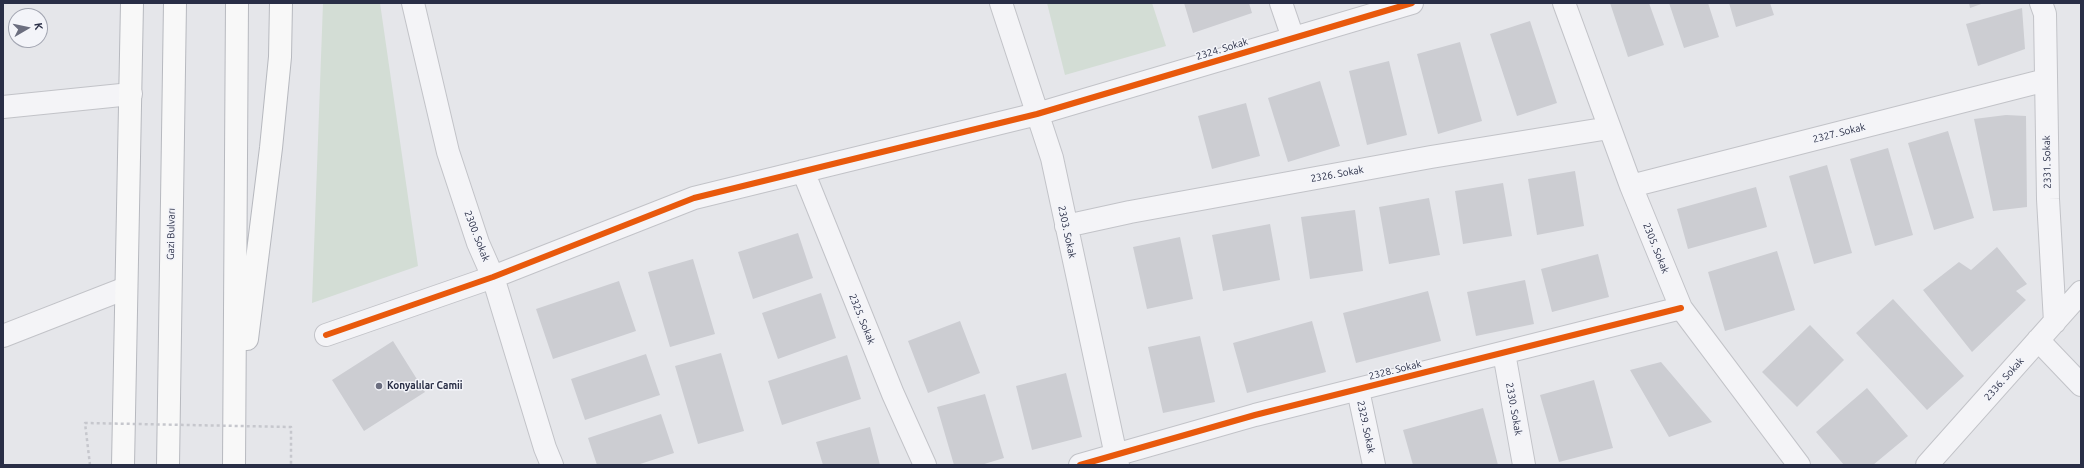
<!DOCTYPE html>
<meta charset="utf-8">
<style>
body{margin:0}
#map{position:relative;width:2084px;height:468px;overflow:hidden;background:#e5e6ea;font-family:Ubuntu,sans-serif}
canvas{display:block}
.frame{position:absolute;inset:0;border:4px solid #292e46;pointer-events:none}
.north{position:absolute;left:8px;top:8px;width:40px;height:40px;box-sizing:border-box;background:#f3f4f9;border:1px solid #a2a5b1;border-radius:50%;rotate:81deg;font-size:11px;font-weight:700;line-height:16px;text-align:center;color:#292e46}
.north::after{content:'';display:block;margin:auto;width:14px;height:18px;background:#6b6e7f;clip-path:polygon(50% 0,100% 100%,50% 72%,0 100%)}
</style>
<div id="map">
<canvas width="2084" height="468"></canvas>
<div class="frame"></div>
<div class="north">K</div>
</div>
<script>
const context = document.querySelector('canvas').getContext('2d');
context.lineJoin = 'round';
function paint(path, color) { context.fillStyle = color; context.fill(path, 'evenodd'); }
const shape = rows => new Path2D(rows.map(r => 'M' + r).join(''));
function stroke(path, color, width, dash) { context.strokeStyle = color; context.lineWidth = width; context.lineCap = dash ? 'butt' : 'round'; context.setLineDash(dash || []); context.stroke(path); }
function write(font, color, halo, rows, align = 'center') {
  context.font = font + ' Ubuntu,sans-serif'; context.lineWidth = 3; context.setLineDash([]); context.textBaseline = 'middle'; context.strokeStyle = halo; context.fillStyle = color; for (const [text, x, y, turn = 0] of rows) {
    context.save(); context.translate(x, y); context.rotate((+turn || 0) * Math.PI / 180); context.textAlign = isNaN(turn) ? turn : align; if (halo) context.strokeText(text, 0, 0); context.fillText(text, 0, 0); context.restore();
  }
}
paint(shape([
 [323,3,380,3,418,266,312,303],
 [1047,3,1152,3,1166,46,1065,75]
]), '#d3ddd5');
paint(shape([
 [1184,3,1249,3,1252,13,1193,33],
 [1610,3,1649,3,1664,45,1628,57],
 [1669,3,1708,3,1719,37,1684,48],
 [1729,3,1770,3,1774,15,1736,27],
 [1969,3,1984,3,1970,8],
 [2022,8,2025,49,1978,66,1966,24],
 [1530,21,1557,103,1517,116,1490,34],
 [1460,42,1482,121,1438,134,1417,54],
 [1389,61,1407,135,1367,145,1349,71],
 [1320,81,1340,146,1288,162,1268,98],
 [1246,103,1260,156,1212,169,1198,116],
 [2006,115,2026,116,2027,207,1993,211,1974,119],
 [1948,131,1974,218,1934,230,1908,143],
 [1888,148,1913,235,1875,246,1850,159],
 [1827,165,1852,253,1814,264,1789,176],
 [1575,171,1584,226,1537,235,1528,179],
 [1503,183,1512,236,1463,244,1455,191],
 [1756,187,1767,227,1688,249,1677,209],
 [1429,198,1440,255,1389,264,1379,207],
 [1355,210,1363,271,1310,279,1301,217],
 [1270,224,1280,280,1223,291,1212,235],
 [798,233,813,278,753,299,738,252],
 [1180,237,1193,299,1147,309,1133,247],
 [1997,247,2027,284,2016,291,2026,300,1972,352,1923,290,1959,262,1971,270],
 [1777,251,1795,310,1725,331,1708,272],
 [1598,254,1609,297,1552,312,1541,269],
 [693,259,715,334,670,347,648,272],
 [1525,280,1534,324,1476,336,1467,292],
 [619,281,636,331,553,359,536,309],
 [1428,291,1441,341,1356,363,1343,313],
 [821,293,836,338,778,359,762,313],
 [1893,299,1964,376,1927,410,1856,333],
 [960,321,980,373,928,393,908,341],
 [1312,321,1326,372,1247,393,1233,343],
 [1810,325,1844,360,1797,407,1762,372],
 [1200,336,1215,402,1163,413,1148,347],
 [393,341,425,392,364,431,332,380],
 [721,353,744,431,698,444,675,366],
 [646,354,660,395,585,420,571,379],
 [847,355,861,399,782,425,768,381],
 [1661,362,1712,422,1669,437,1630,370],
 [1066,373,1082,437,1032,450,1016,386],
 [1594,380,1613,448,1559,462,1540,395],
 [1867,388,1908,436,1873,465,1844,465,1816,432],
 [985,394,1004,458,981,465,954,465,937,407],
 [1483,408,1498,465,1413,465,1403,430],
 [661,414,674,453,637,465,597,465,588,438],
 [870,427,880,465,823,465,816,442]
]), '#cccdd2');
const minor = shape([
 [413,3,448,152,478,243,493,277,545,448,552,465],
 [1001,3,1052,158,1118,465],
 [1281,3,1293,38],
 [1564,3,1631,186,1681,308,1799,465],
 [2041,3,2045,14,2048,199,2055,322],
 [3,107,131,94],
 [803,171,893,394,925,465],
 [1631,186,2046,80],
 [1066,226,1130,212,1431,157,1609,128],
 [326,335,493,277,694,198,1037,114,1412,3],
 [3,336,126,288],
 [2038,340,2081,385],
 [1504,353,1524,465],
 [1358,390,1374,465],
 [1080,465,1255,415,1681,308],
 [1927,465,2081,292]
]);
const trunk = shape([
 [247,339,271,148,280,57,281,3],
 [123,465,132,3],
 [168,465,175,3],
 [234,465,237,3]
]);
stroke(minor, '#c2c3c8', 24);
stroke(trunk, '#b7b9bf', 24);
stroke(minor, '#f4f4f7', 22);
stroke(trunk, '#f8f8f8', 22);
stroke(shape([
 [90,465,85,423,291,427,291,465]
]), '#c6c7cd', 2.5, [3, 3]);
stroke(shape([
 [326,335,493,277,694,198,1037,114,1412,3],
 [1080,465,1255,415,1681,308]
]), '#e8590c', 6);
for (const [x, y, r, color] of [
 [379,386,4,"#6b6e7f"]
]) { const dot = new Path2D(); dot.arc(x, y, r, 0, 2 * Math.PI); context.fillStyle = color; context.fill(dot); stroke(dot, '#f3f4f9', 1.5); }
write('10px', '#292e46', '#f3f4f9', [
 ["2324. Sokak",1222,49,-17],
 ["2327. Sokak",1839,133,-14],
 ["2331. Sokak",2047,162,-91],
 ["2326. Sokak",1337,174,-10],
 ["2303. Sokak",1067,232,78],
 ["Gazi Bulvarı",171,234,-89],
 ["2300. Sokak",477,236,69],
 ["2305. Sokak",1656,248,68],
 ["2325. Sokak",862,319,68],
 ["2328. Sokak",1395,370,-14],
 ["2336. Sokak",2004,379,-48],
 ["2330. Sokak",1514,409,80],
 ["2329. Sokak",1366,427,78]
]);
write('bold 10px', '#292e46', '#f3f4f9', [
 ["Konyalılar Camii",387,386]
], 'left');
</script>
